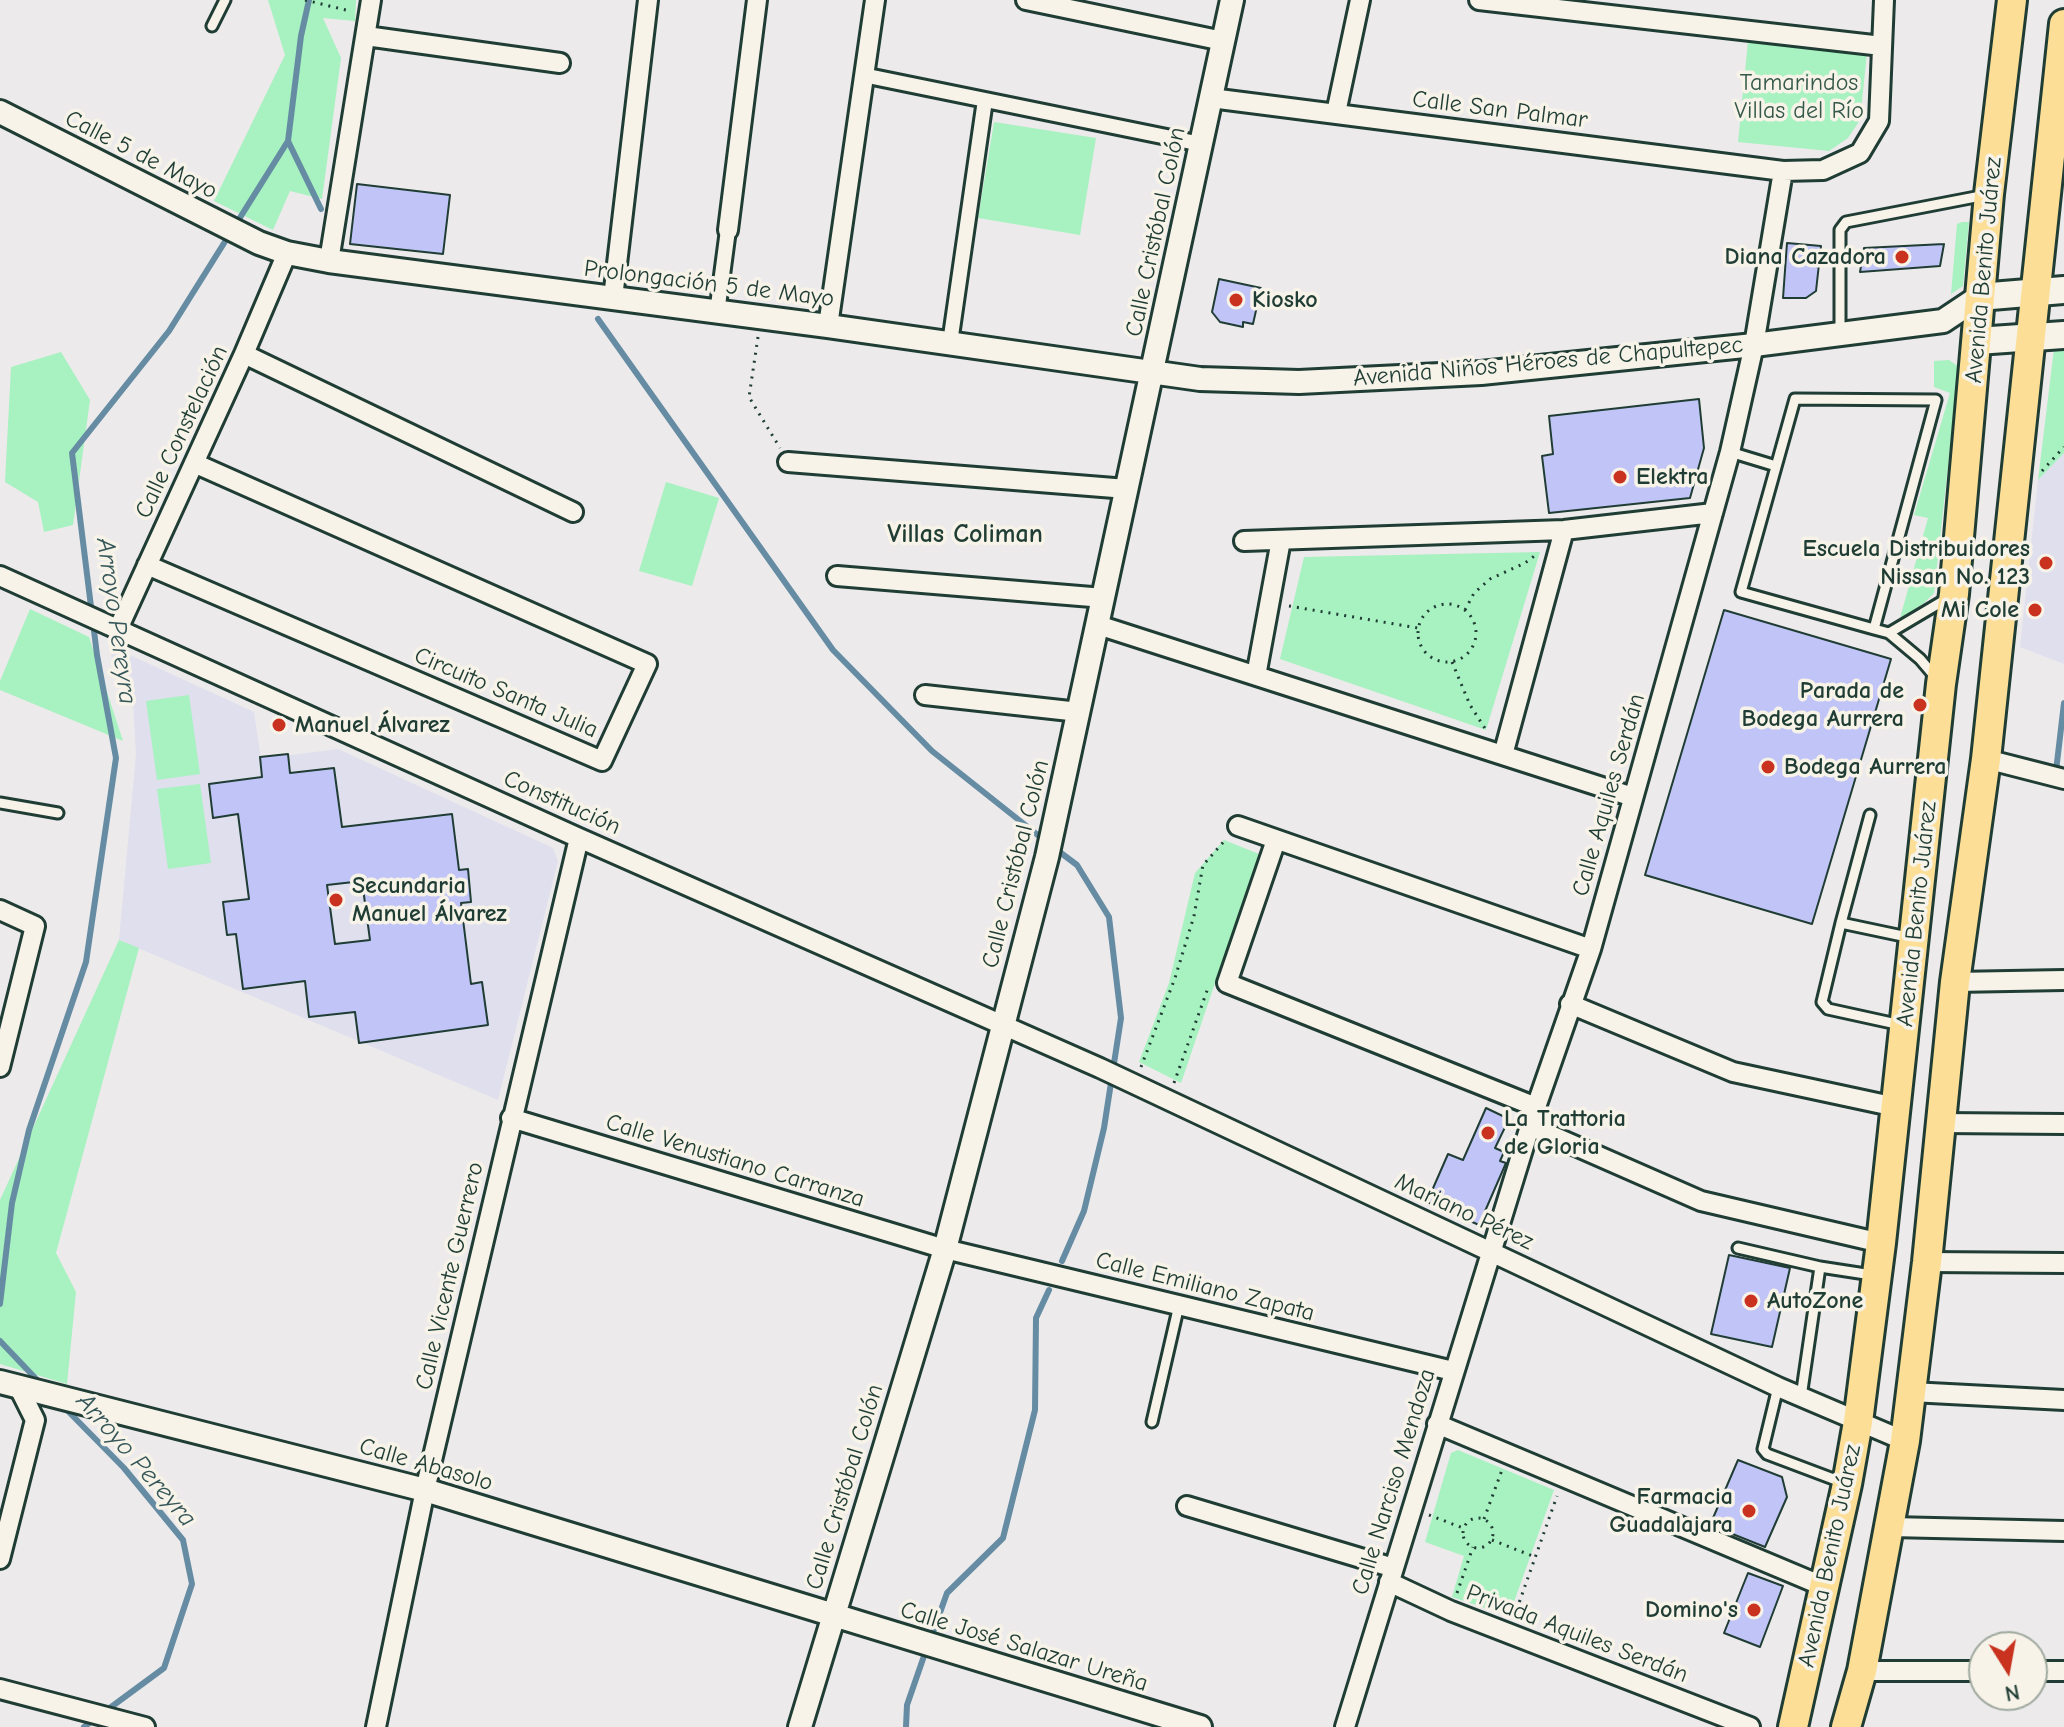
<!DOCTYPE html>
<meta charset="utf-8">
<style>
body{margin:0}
#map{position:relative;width:2064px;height:1727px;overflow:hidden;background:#eceaeb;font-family:"Comic Neue",sans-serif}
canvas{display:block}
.north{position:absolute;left:1968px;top:1631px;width:80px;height:80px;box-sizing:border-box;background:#f7f3e8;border:2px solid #a1aaa0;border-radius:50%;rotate:169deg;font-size:22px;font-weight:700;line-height:32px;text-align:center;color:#1f3d34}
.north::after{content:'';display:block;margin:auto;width:28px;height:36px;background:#c8321e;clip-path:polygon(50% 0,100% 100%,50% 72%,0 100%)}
</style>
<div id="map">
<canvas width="2064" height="1727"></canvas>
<div class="north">N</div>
</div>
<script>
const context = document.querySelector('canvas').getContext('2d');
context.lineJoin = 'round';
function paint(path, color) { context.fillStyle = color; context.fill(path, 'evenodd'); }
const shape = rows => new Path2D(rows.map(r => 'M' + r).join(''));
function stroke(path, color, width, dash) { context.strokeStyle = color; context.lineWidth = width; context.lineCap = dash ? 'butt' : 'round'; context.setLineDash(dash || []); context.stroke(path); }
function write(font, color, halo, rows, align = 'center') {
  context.font = font + ' "Comic Neue",sans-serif'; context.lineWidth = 7; context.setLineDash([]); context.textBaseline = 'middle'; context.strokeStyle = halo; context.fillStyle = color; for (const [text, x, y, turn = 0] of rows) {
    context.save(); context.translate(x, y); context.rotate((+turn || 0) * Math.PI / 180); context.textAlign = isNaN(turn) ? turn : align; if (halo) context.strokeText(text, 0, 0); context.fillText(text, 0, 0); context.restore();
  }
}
paint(shape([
 [2064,453,2064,664,2020,647,2038,480],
 [110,646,254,712,261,759,338,749,553,848,558,861,498,1100,119,940,136,754,133,702,113,666]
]), '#dfdfee');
paint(shape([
 [268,0,356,0,355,21,323,18,341,58,322,199,290,191,273,230,214,201,285,55],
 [1748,41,1867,53,1860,120,1848,138,1829,151,1738,142],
 [994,122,1096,138,1080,235,978,218],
 [1962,222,1969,222,1963,286,1951,294,1957,224],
 [2064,348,2064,453,2038,480,2054,349],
 [61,352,90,400,73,525,44,532,38,502,5,482,11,367],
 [1949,360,1959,367,1934,593,1923,604,1900,618,1928,518,1914,515,1950,393,1934,387,1934,361],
 [666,482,719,498,692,586,639,571],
 [1540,552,1486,730,1280,659,1304,557],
 [30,609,89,637,123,741,0,690,0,681],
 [189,695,200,774,157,780,146,701],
 [200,784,211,863,168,869,157,789],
 [1224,840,1259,854,1181,1083,1139,1062,1169,983,1195,873],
 [119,940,139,948,56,1253,76,1292,67,1384,0,1364,0,1200],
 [1458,1450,1554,1490,1509,1616,1452,1597,1464,1556,1425,1542,1451,1453]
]), '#a8f1c0');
stroke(shape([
 [288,141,321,209],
 [598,319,833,650,932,751,1044,840],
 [2056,771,2064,703],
 [1053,847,1077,865,1109,917,1121,1018,1104,1128,1084,1211,1062,1261],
 [0,1304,12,1203,29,1130,86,962,116,758,97,655,72,453,169,331,288,141,301,36,309,0],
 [0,1341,41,1384],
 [63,1406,124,1468,183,1540,192,1584,164,1668,84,1727],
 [932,1635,947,1593,1003,1538,1035,1410,1036,1318,1049,1290],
 [906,1727,907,1705,924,1656]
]), '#658ca3', 6);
const building = shape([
 [357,184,450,195,443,254,350,244,357,184],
 [1787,243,1821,246,1816,291,1806,298,1783,298,1787,243],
 [1944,244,1940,266,1860,272,1864,248,1944,244],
 [1219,279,1261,288,1253,324,1243,322,1243,327,1220,322,1212,312,1219,279],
 [1699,399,1704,448,1690,498,1549,513,1542,456,1553,454,1549,416,1699,399],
 [1724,610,1891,659,1812,924,1645,875,1724,610],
 [288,754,290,773,334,768,342,827,452,814,459,870,468,869,471,902,461,903,471,984,482,982,488,1025,359,1043,355,1012,309,1017,305,981,243,989,236,934,227,935,223,902,249,899,238,814,213,818,209,784,262,777,260,757,288,754],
 [362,881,370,940,335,944,327,885,362,881],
 [1486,1108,1509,1119,1495,1148,1504,1152,1500,1161,1506,1163,1479,1225,1427,1202,1448,1154,1463,1160,1486,1108],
 [1729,1255,1790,1268,1772,1347,1711,1334,1729,1255],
 [1738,1460,1782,1477,1787,1497,1765,1547,1710,1525,1738,1460],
 [1748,1573,1783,1586,1760,1647,1724,1633,1748,1573]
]);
paint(building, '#c1c4f6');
stroke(building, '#1f3d34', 2);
const service = shape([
 [212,26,225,0],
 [1840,334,1840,230,1846,222,1986,195],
 [1730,452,1776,466],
 [1874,629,1936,400,1795,399,1741,592,1874,629,1889,633,1920,659,1937,679],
 [1889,633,1948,598],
 [0,803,58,813],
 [1841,923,1870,815],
 [1901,1025,1828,1009,1822,1002,1841,923,1912,938],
 [1738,1248,1820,1267,1801,1397],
 [1820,1267,1872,1275],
 [1778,1387,1763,1449,1767,1454,1844,1483],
 [1152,1422,1179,1305]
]);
const pedestrian = shape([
 [863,75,1201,144],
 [717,313,728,230],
 [950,343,985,100]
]);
const minor = shape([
 [1026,0,1223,41],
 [1479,0,1882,46],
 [366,36,560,63],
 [1211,98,1783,171,1823,170,1860,153,1879,121,1884,0],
 [1336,113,1360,0],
 [728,230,757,0],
 [329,261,371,0],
 [613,298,648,0],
 [828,326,875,0],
 [244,354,573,512],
 [788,462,1127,489],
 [1244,541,1564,530,1713,513],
 [147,565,602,761,647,664,194,463],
 [0,576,579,838,1100,1068,1778,1387,1905,1441],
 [837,576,1104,598],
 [1098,625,1633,797],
 [118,629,244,354,287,253],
 [1256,676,1281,540],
 [925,695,1079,712],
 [1503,755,1564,530],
 [1986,759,2064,779],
 [1238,826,1591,949],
 [1276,840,1227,983,1536,1107],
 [0,910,35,926,0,1067],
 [1955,982,2064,980],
 [1570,1004,1733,1072,1896,1107],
 [511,1118,945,1249,1453,1371],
 [1941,1123,2064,1124],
 [1530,1126,1701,1201,1881,1243],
 [1927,1262,2064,1263],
 [1911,1392,2064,1400],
 [1437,1424,1825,1587],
 [1187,1506,1394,1568],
 [1891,1527,2064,1531],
 [0,1559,35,1420,18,1386],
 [1389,1582,1451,1611,1750,1727],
 [1862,1671,1984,1671],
 [2032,1671,2064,1671],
 [0,1689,145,1727],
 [376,1727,425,1490,579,838],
 [1345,1727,1536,1107,1591,949,1730,452,1754,345,1783,171]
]);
const tertiary = shape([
 [0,112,259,243,287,253,329,261,828,326,1200,379,1299,382,1481,373,1754,345,1943,321,1979,297],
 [0,1382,425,1490,1200,1727],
 [800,1727,945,1249,1047,857,1232,0]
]);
const secondary = shape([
 [1979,297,2064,290],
 [1977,341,2064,335]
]);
const primary = shape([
 [1793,1727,1847,1484,1858,1422,1881,1243,1941,684,1954,594,1989,194,2012,0],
 [1846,1727,1862,1671,1905,1441,1927,1262,1955,982,1986,759,2064,24]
]);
stroke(service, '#1f3d34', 15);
stroke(pedestrian, '#1f3d34', 20);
stroke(minor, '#1f3d34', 24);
stroke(tertiary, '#1f3d34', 28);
stroke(secondary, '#1f3d34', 32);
stroke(primary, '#1f3d34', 34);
stroke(shape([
 [305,0,350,11],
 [758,337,749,397,780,448],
 [2042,471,2064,447],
 '1418 633a29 29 0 1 1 58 0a29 29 0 1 1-58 0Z',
 [1289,606,1418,628],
 [1465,610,1474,593,1490,579,1525,563,1537,554],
 [1452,662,1470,705,1486,730],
 [1141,1067,1175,978,1194,916,1203,865,1227,838],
 [1174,1083,1208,988],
 [1429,1515,1463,1528],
 '1463 1533a15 15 0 1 1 30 0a15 15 0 1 1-30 0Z',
 [1484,1519,1502,1470],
 [1492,1540,1535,1557],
 [1457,1593,1473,1547],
 [1514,1617,1557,1496]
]), '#1f3d34', 3, [2, 6]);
stroke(service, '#f7f3e8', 9);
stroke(pedestrian, '#f7f3e8', 14);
stroke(minor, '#f7f3e8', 18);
stroke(tertiary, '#f7f3e8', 22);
stroke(secondary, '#f7f3e8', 26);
stroke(primary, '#fcde96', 28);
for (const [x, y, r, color] of [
 [1902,257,8,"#c8321e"],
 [1236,300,8,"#c8321e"],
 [1620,477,8,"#c8321e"],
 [2046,563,8,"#c8321e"],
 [2035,610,8,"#c8321e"],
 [1920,705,8,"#c8321e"],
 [279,725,8,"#c8321e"],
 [1768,767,8,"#c8321e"],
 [336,900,8,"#c8321e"],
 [1488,1133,8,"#c8321e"],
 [1751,1301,8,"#c8321e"],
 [1749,1511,8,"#c8321e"],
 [1754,1610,8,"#c8321e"]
]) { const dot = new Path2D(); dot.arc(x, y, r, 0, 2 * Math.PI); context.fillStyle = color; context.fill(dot); stroke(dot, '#f7f3e8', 3); }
write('24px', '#345849', '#f7f3e8', [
 ["Tamarindos",1799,83],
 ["Villas del Río",1799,111]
]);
write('24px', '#1f3d34', '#f7f3e8', [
 ["Calle San Palmar",1500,110,7],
 ["Calle 5 de Mayo",141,155,27],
 ["Calle Cristóbal Colón",1156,232,-78],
 ["Avenida Benito Juárez",1984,270,-85],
 ["Prolongación 5 de Mayo",709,284,7],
 ["Avenida Niños Héroes de Chapultepec",1548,362,-5],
 ["Calle Constelación",182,432,-65],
 ["Circuito Santa Julia",506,693,23],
 ["Calle Aquiles Serdán",1609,795,-74],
 ["Constitución",562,803,24],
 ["Calle Cristóbal Colón",1016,864,-76],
 ["Avenida Benito Juárez",1917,914,-84],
 ["Calle Venustiano Carranza",735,1161,17],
 ["Mariano Pérez",1464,1212,25],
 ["Calle Vicente Guerrero",450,1276,-77],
 ["Calle Emiliano Zapata",1205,1287,14],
 ["Calle Abasolo",426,1465,16],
 ["Calle Narciso Mendoza",1394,1482,-73],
 ["Calle Cristóbal Colón",845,1487,-73],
 ["Avenida Benito Juárez",1830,1556,-78],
 ["Privada Aquiles Serdán",1577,1634,21],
 ["Calle José Salazar Ureña",1024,1647,17]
]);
write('bold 24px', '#1f3d34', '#f7f3e8', [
 ["Diana Cazadora",1886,257,"right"],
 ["Kiosko",1252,300],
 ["Elektra",1636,477],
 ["Escuela Distribuidores",2030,549,"right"],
 ["Nissan No. 123",2030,577,"right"],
 ["Mi Cole",2019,610,"right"],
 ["Parada de",1904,691,"right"],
 ["Bodega Aurrera",1904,719,"right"],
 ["Manuel Álvarez",295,725],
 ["Bodega Aurrera",1784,767],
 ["Secundaria",352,886],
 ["Manuel Álvarez",352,914],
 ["La Trattoria",1504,1119],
 ["de Gloria",1504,1147],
 ["AutoZone",1767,1301],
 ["Farmacia",1733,1497,"right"],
 ["Guadalajara",1733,1525,"right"],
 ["Domino's",1738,1610,"right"]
], 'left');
write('bold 26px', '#1f3d34', '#f7f3e8', [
 ["Villas Coliman",965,535]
]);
write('italic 26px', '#365759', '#f7f3e8', [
 ["Arroyo Pereyra",116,621,82],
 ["Arroyo Pereyra",136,1460,49]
]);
</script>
